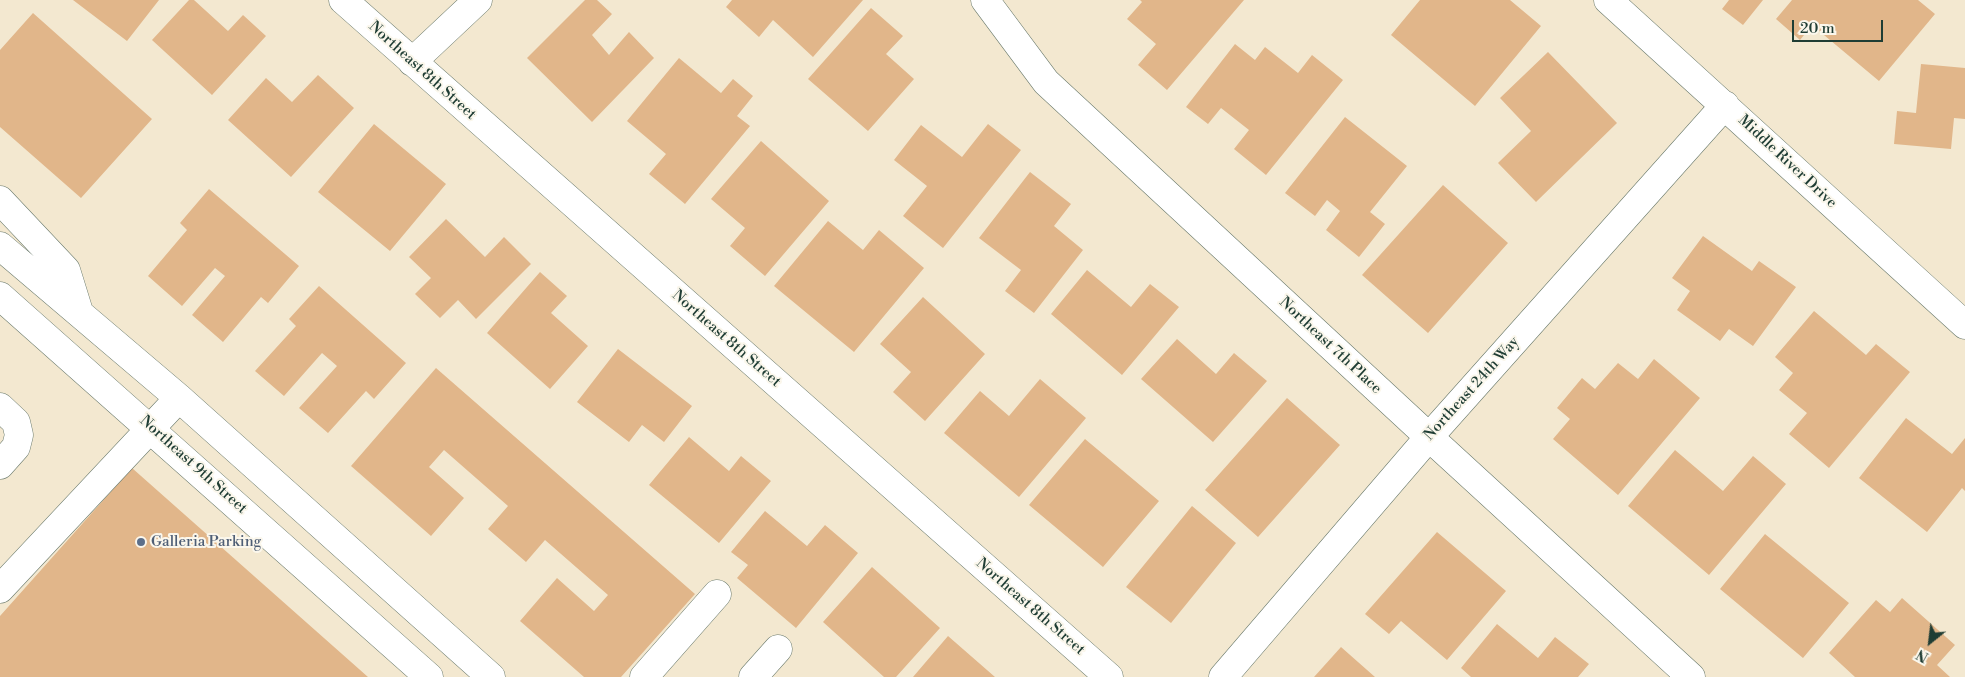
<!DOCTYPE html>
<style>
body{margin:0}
#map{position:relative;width:1965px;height:677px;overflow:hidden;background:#f3e8d0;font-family:"Libre Bodoni",serif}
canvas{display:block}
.north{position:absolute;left:1905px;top:617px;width:50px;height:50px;-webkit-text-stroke:4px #fbf7ec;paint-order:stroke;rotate:209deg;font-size:14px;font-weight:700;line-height:20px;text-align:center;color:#1f3d34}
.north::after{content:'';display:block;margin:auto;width:18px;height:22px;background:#1f3d34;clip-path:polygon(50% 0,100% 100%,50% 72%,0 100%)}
.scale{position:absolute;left:1792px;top:20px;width:91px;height:22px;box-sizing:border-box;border:2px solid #1f3d34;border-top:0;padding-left:6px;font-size:15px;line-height:18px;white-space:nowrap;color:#1f3d34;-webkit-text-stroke:4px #fbf7ec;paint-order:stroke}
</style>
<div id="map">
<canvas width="1965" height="677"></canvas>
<div class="north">N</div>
<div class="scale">20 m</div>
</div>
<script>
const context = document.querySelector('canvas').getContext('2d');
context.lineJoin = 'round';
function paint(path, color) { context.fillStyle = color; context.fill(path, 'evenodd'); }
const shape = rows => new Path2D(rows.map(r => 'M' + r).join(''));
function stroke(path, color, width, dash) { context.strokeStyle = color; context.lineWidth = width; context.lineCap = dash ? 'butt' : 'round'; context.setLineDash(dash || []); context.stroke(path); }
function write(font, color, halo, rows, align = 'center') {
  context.font = font + ' "Libre Bodoni",serif'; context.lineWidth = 4; context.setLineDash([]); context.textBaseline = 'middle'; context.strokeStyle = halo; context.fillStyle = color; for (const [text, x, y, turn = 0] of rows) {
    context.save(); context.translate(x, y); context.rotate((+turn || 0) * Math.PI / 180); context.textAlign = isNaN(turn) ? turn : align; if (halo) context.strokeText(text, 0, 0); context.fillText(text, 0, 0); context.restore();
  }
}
paint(shape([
 [73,0,159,0,127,41],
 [189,0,194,0,228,31,243,15,266,36,212,95,152,40],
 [585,0,597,0,612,14,592,35,609,55,629,32,654,58,592,122,527,58],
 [732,0,863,0,813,57,773,20,759,37,726,7],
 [1140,0,1244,0,1167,90,1138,65,1156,44,1127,19,1142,2],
 [1420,0,1510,0,1541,26,1475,106,1391,35],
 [1729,0,1763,0,1743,25,1722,9],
 [1792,0,1918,0,1935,14,1879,81,1812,25,1800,40,1776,19],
 [871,8,903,36,886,54,914,79,868,131,808,79],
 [33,13,152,119,81,198,0,127,0,50],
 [1235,44,1255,60,1265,47,1298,73,1312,55,1343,80,1266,175,1234,149,1249,130,1221,108,1208,124,1186,107],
 [1548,52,1617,123,1536,202,1498,163,1531,131,1500,98],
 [679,58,721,93,733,79,753,96,737,116,750,126,685,204,649,174,666,154,627,121],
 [1921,64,1965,68,1965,119,1954,118,1951,149,1894,144,1897,111,1916,113],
 [318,75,354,108,291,177,228,120,266,78,292,102],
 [1345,117,1407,166,1370,212,1385,224,1359,257,1326,230,1340,211,1327,200,1315,216,1285,193],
 [374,124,446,184,390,251,318,192],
 [988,124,1021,150,943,248,903,216,927,186,894,160,921,125,962,157],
 [761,141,829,201,765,276,730,246,745,228,711,199],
 [1030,172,1071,204,1054,226,1083,250,1034,313,1005,291,1021,270,979,238],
 [1443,185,1508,243,1428,333,1362,275],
 [209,189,299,266,268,303,261,297,223,342,192,315,225,276,215,268,182,306,148,276,187,230,180,223],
 [446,219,485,257,504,237,531,264,476,319,458,300,440,318,415,294,431,278,409,257],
 [828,221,863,250,879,230,924,268,854,352,774,286],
 [1703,236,1752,271,1759,261,1796,287,1753,346,1729,329,1720,341,1677,310,1690,291,1672,278],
 [1087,270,1131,307,1150,284,1179,307,1122,375,1051,314],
 [540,272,567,296,551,313,588,346,550,389,487,333],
 [319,286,406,363,374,399,366,391,328,433,299,408,337,366,322,353,284,396,255,371,296,326,289,319],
 [923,297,985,354,925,421,893,392,911,372,880,344],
 [1814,311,1866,355,1876,344,1910,372,1829,468,1789,434,1807,413,1779,390,1793,373,1775,357],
 [1177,339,1216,374,1234,353,1267,381,1213,442,1141,379],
 [618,349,692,406,664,442,642,425,629,442,577,402],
 [1654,359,1700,398,1618,495,1553,439,1570,419,1557,408,1582,378,1595,389,1618,363,1638,379],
 [436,368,695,594,621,677,584,677,520,621,557,578,594,611,608,595,545,540,526,562,488,529,508,506,444,450,429,467,464,498,431,536,351,466],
 [1040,379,1086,418,1019,497,944,433,980,391,1009,416],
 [1287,398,1340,445,1258,537,1205,490],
 [1906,418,1952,454,1965,438,1965,491,1962,488,1927,532,1859,478],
 [689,437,729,471,741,456,771,481,719,543,649,485],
 [1085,439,1159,501,1103,567,1029,505],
 [1675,450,1723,491,1753,456,1786,484,1709,575,1628,506],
 [132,468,368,677,0,677,0,616],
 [1192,506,1236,543,1171,623,1126,587],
 [765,511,807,546,825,525,858,553,796,628,737,578,748,565,731,552],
 [1437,532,1506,591,1447,660,1401,621,1389,634,1365,614],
 [1765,534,1849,603,1803,658,1720,589],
 [872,567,940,628,896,677,884,677,823,622],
 [1902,598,1955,645,1937,665,1950,677,1855,677,1829,653,1876,600,1890,612],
 [1497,624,1538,658,1555,637,1589,664,1578,677,1471,677,1461,668],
 [948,636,995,677,913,677],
 [1341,647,1375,677,1314,677]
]), '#e1b68a');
const minor = shape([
 [343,0,1109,677],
 [985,0,1046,82,1429,437,1691,677],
 [1608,0,1965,325],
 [412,62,478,0],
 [0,200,66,270,79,312],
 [0,246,179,398,491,677],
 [0,296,429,677],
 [0,407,16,422,19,435,16,447,0,465],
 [0,589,179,398],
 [644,677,717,594],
 [753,677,778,649],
 [1223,677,1429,437,1725,105]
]);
stroke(minor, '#69796b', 29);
stroke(minor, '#fff', 28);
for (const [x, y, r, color] of [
 [141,542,5,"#5c6f8a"]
]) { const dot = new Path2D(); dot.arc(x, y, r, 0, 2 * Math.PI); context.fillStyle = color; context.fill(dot); stroke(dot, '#fbf7ec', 2); }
write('15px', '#1f3d34', '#fbf7ec', [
 ["Northeast 8th Street",422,71,42],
 ["Middle River Drive",1787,162,43],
 ["Northeast 8th Street",726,339,41],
 ["Northeast 7th Place",1330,346,43],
 ["Northeast 24th Way",1472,389,-48],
 ["Northeast 9th Street",193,465,42],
 ["Northeast 8th Street",1030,607,41]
]);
write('15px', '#4e5e75', '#fbf7ec', [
 ["Galleria Parking",151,542]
], 'left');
</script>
